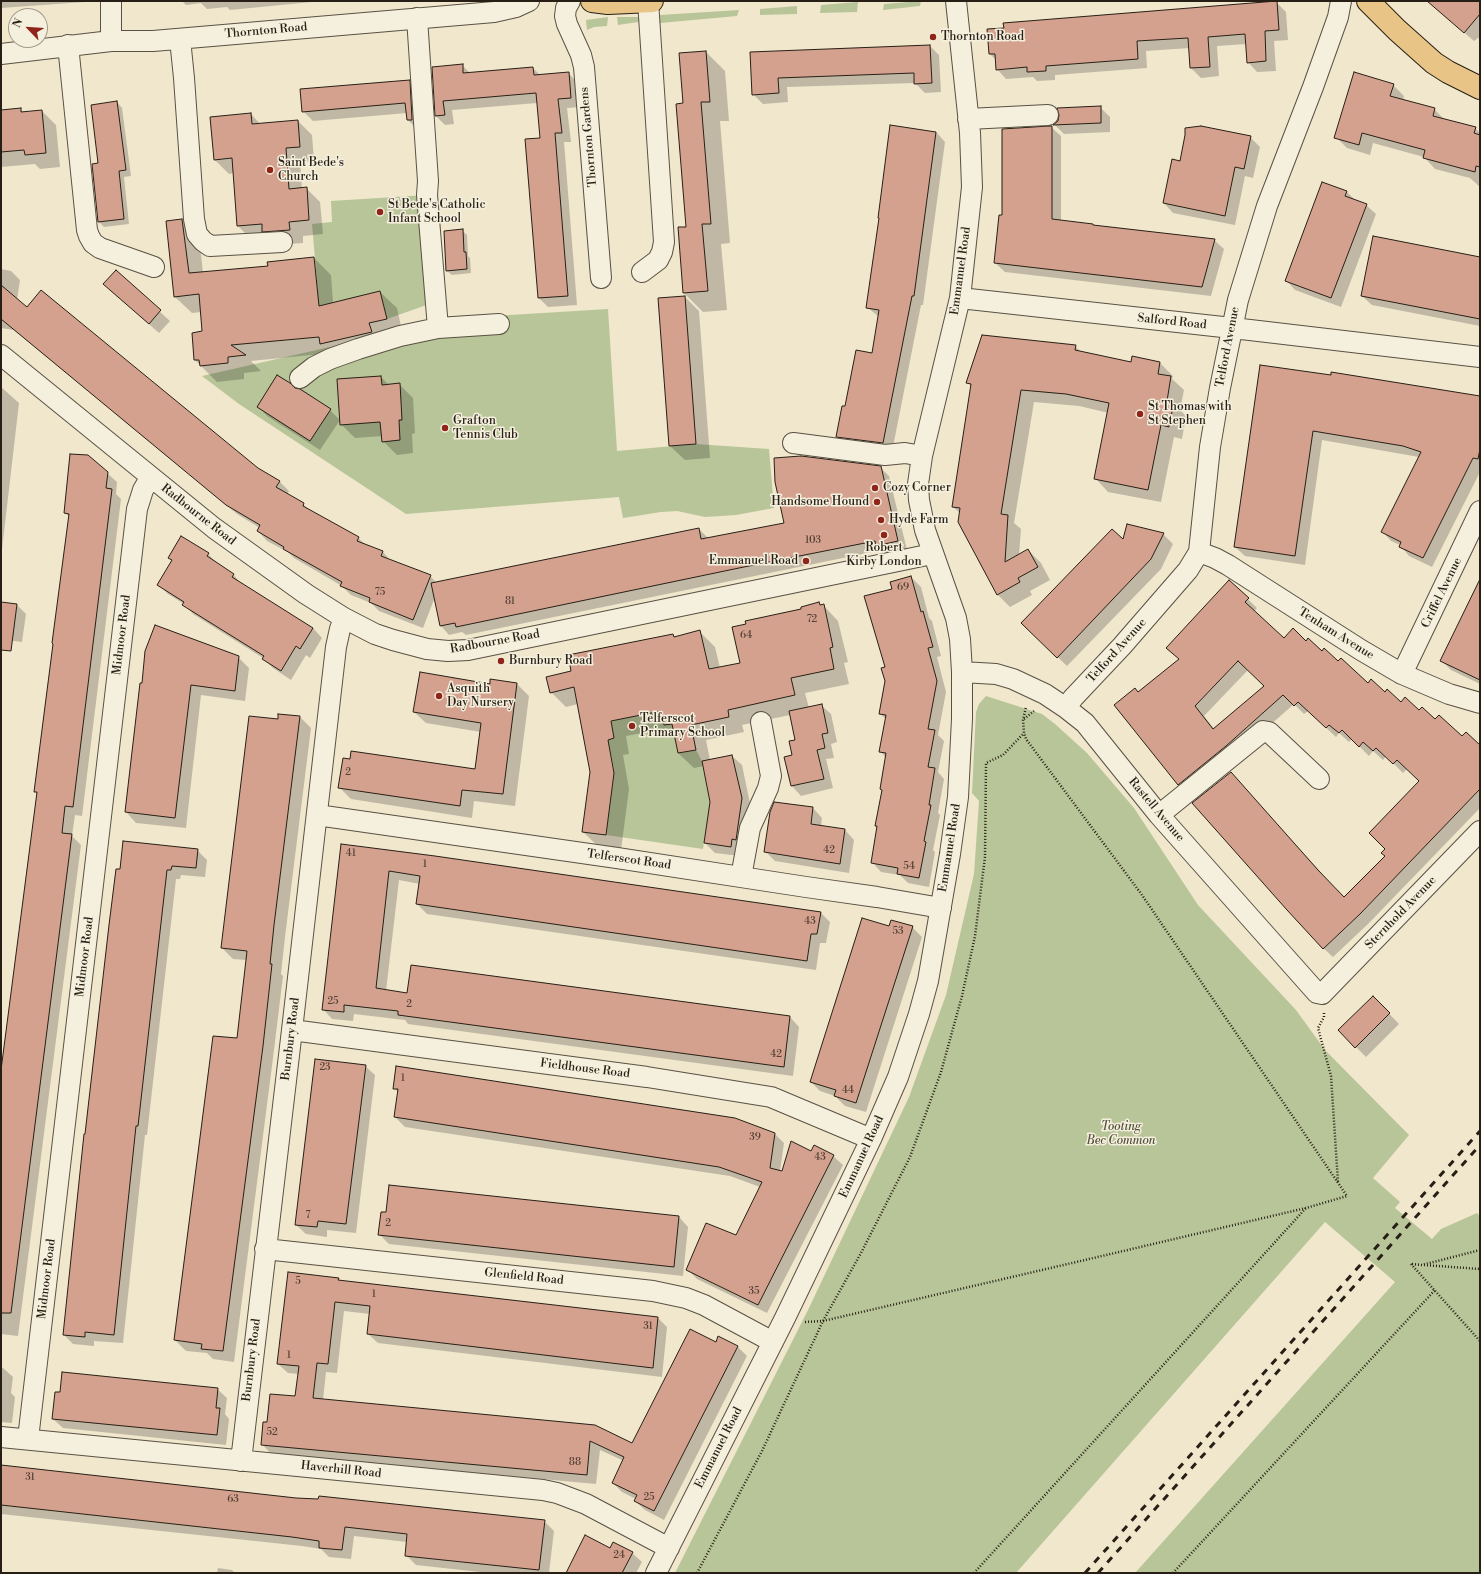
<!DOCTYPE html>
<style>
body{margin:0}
#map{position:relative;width:1481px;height:1574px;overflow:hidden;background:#f0e7cd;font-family:"Libre Bodoni",serif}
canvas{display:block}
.frame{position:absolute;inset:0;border:2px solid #271f15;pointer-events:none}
.north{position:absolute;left:8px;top:8px;width:40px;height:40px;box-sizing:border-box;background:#f5efde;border:1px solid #a39c8e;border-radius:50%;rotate:295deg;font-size:11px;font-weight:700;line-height:16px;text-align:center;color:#271f15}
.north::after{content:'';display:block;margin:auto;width:14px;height:18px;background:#8f2418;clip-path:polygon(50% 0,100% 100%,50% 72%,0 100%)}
</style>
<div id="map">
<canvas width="1481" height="1574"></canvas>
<div class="frame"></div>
<div class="north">N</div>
</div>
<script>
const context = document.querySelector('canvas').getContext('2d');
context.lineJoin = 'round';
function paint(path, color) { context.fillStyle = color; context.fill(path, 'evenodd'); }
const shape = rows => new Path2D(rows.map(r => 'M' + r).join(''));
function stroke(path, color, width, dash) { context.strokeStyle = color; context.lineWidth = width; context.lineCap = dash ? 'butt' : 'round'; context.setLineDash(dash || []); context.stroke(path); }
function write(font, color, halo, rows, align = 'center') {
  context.font = font + ' "Libre Bodoni",serif'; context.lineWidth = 3; context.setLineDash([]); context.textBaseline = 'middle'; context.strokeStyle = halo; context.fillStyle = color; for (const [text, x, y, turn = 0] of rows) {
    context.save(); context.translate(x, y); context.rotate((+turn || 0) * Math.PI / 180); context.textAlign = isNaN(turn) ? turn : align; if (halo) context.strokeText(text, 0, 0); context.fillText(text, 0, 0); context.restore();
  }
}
paint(shape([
 [921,1,920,6,883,10,884,4],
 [858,2,857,12,820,13,821,5],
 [797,6,797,14,760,15,760,9],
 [739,10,737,16,660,23,660,15],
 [608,17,607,26,594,27,587,30,586,20],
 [617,17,645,17,645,21,618,25],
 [427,195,435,302,387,319,380,291,319,306,312,224,332,222,331,201],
 [608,309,617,451,696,444,769,449,774,508,736,515,705,517,677,511,661,512,623,518,619,497,406,514,239,404,202,376,387,334,428,320],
 [986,696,1042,714,1055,724,1087,753,1134,808,1198,905,1296,1010,1325,1050,1409,1135,1373,1178,1400,1202,1395,1208,1432,1239,1441,1229,1477,1213,1480,1216,1480,1573,1135,1573,1395,1282,1325,1222,1016,1573,675,1573,808,1310,909,1097,946,995,974,874,979,801,972,793,976,712,979,704],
 [661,711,664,725,672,724,678,753,696,750,702,761,712,814,708,816,703,849,606,835,613,782,614,769,608,740,614,738,611,721]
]), '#b8c599');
paint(shape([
 [1,1,85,1,85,2,1,8],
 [182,1,312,1,312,2,230,10,227,7,207,9,201,3,186,5],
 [1427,1,1480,1,1480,39,1478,38,1474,41],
 [1276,2,1286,12,1288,40,1274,41,1276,71,1257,72,1248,62,1247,44,1217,46,1219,76,1201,78,1191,68,1190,48,1146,51,1147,68,1055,75,1055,80,1037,81,1033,77,1006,79,997,69,996,60,990,54],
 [930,46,939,55,941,92,925,93,915,83,787,87,788,102,763,104,753,94,751,53],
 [706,52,725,71,729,121,720,121,730,243,721,244,727,310,703,312,684,293,687,228,684,104],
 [462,65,471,74,533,68,541,76,568,73,578,83,580,107,567,108,571,142,564,142,577,305,548,307,539,298,541,139,537,103,452,110,454,124,445,125,436,116,433,68],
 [409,81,419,91,417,129,408,120,407,113,313,121,303,111],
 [1393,85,1404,96,1403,100,1434,109,1445,120,1475,128,1480,133,1480,187,1470,178,1435,169,1424,157,1373,143,1370,155,1347,148,1336,137],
 [117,102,122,108,131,176,124,177,129,224,104,227,99,222,99,164],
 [1100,107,1110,117,1110,132,1064,134,1055,125,1059,121],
 [20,109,24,113,42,111,56,125,60,167,40,169,35,164,1,167,1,111],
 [251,114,261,125,298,121,312,135,314,161,300,162,302,189,306,188,320,202,323,234,303,236,303,243,289,244,252,240,238,226,234,173,229,174,215,160,211,118],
 [1051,127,1061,136,1061,222,1214,240,1224,249,1211,296,1005,272,995,263,1003,216],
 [936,132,945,142,923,305,921,305,892,452,847,446,837,437,845,408,872,354,879,317,867,307],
 [1250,137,1260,147,1253,178,1245,176,1235,225,1173,213,1164,203,1172,160,1181,162],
 [1323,183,1347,192,1355,200,1366,205,1376,214,1341,307,1295,290,1286,280],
 [182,220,199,237,203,273,269,267,314,258,331,275,333,303,380,292,397,308,403,335,331,353,251,361,261,371,244,373,244,379,217,382,195,360,204,332,202,312,192,313,175,297],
 [462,230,467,235,468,256,470,258,471,273,452,275,447,271],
 [1480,257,1480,326,1372,305,1362,296],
 [1,269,11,271,20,280,17,300,257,469,280,482,289,491,287,495,303,504,310,511,358,538,366,545,383,552,391,561,430,576,437,583,699,529,708,538,785,524,880,467,889,476,907,550,886,555,882,550,466,635,462,632,449,635,441,626,435,597,423,628,379,611,371,603,351,595,342,586,294,558,288,552,267,541,258,531,260,528,237,514,14,330,1,328],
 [116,272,170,321,159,333,114,293],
 [685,297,699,311,710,458,685,460,670,446],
 [1075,346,1081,352,1131,363,1132,357,1160,363,1173,376,1172,379,1184,390,1180,410,1186,416,1182,439,1174,437,1161,502,1108,492,1096,479,1109,413,1079,406,1034,402,1014,523,1021,529,1019,555,1028,550,1041,563,1050,580,1030,591,1032,595,1010,607,997,594,960,513,953,507,972,387,968,383],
 [1261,366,1480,397,1480,472,1432,567,1409,556,1400,545,1391,541,1382,531,1419,457,1322,440,1305,565,1245,556,1235,547],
 [381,377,389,385,399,384,413,398,415,433,412,434,413,453,397,455,383,441,383,436,355,438,341,424],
 [1,387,19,403,1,558],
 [258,406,330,410,340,420,320,450,267,416],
 [107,473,117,482,116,494,121,499,82,816,75,815,72,836,81,845,18,1336,1,1334,1,1081,37,793,35,791,70,517,65,513],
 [1128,525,1163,534,1173,544,1161,569,1067,666,1032,633,1123,540],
 [208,554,218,564,233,574,242,585,313,628,322,638,310,658,306,655,291,680,273,668,263,658,193,614,184,604,168,594,158,584,172,561,169,558],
 [911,577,921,587,929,618,932,621,941,656,937,657,946,692,938,735,944,741,938,772,944,779,938,813,940,815,933,850,935,852,929,887,908,883,900,875,881,872,872,862,878,827,877,826,883,791,881,789,886,758,880,751,886,719,880,714,886,681,893,589],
 [1229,581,1257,608,1254,612,1284,639,1306,642,1368,684,1435,720,1462,738,1480,746,1480,808,1369,923,1333,957,1323,948,1231,773,1344,898,1386,856,1386,850,1420,781,1407,769,1403,773,1386,756,1383,760,1373,751,1369,756,1352,739,1349,742,1339,733,1336,737,1308,711,1304,714,1294,704,1235,756,1188,794,1179,784,1135,689,1139,693,1180,660],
 [1248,670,1265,686,1215,730,1204,716],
 [1480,581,1480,684,1451,670,1442,661],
 [819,604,821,606,823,605,838,621,848,662,844,663,849,684,805,693,809,708,821,705,831,714,837,742,831,744,834,758,826,759,833,788,801,796,792,786,786,758,793,756,796,740,790,715,742,725,744,732,706,740,710,760,732,756,742,765,751,808,740,856,715,853,705,843,711,802,704,766,694,768,678,753,675,735,668,728,626,736,629,754,623,755,629,789,621,850,599,847,583,832,591,772,578,704,566,707,551,692,572,672,673,635,675,637,700,632,715,647,720,668,741,664,802,610],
 [1,605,17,605,26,614,22,642,7,640,1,634],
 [238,657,249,668,245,701,201,695,186,828,136,823,126,812,141,684],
 [517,684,529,696,515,806,474,801,472,818,351,799,339,787,476,771,481,732,426,723,414,712,491,685],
 [279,715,300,717,311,728,285,937,281,974,283,976,273,1058,234,1362,213,1359,207,1353,186,1351,175,1340,238,1039,247,960,233,959,222,948],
 [813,808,822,818,821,826,845,830,854,840,849,873,775,861,765,851],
 [342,845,820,912,830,922,826,943,820,943,816,970,427,914,417,904,420,884,399,880,386,991,408,994,412,966,790,1017,799,1027,793,1076,408,1024,405,1020,354,1014,353,1021,332,1019,323,1009],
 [197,850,207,860,205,877,181,875,180,879,176,879,147,1135,145,1135,123,1343,94,1341,94,1346,73,1344,64,1335,86,1135,121,870],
 [912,927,922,937,866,1112,845,1106,835,1096,820,1091,811,1082,890,928],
 [1373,997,1399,1024,1366,1057,1339,1030],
 [365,1066,375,1075,356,1233,327,1230,327,1237,306,1234,296,1225],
 [394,1088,774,1133,784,1143,780,1171,782,1172,811,1152,833,1156,843,1165,767,1313,697,1279,687,1269,737,1237,760,1187,730,1176,405,1127,395,1117,399,1093],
 [679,1217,688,1227,683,1276,389,1244,379,1234],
 [338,1279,341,1282,658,1318,667,1327,662,1377,378,1343,368,1334,370,1314,344,1311,337,1373,326,1372,323,1400,633,1444,716,1343,719,1337,738,1347,747,1356,664,1520,645,1510,635,1501,636,1499,622,1492,613,1483,624,1461,600,1450,596,1484,271,1454,262,1444,268,1423,296,1397,299,1374,288,1373,278,1364],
 [1,1367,3,1368,13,1377,11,1393,15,1397,12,1423,1,1422],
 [217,1389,227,1398,225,1414,229,1419,226,1445,63,1428,53,1419],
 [1,1467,171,1484,296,1499,544,1521,554,1531,549,1573,489,1573,416,1565,406,1555,407,1542,354,1536,351,1559,329,1557,321,1549,302,1546,1,1514],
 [611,1549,632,1553,642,1562,636,1573,566,1573],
 [218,1568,232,1570,235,1573,217,1573]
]), '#0003');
const building = shape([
 [1277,1,1279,30,1265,31,1266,61,1247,63,1245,34,1208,37,1210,67,1190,68,1188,38,1137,41,1138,59,1046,66,1046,71,1027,72,1027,67,996,70,995,54,989,54,987,29,1004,28,1003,23,1277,1],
 [1427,1,1480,1,1480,14,1464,33,1427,1],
 [930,45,932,83,914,84,914,73,778,78,779,93,752,95,750,52,930,45],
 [706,51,710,102,701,102,711,224,702,224,708,291,683,293,678,227,686,227,676,104,683,103,679,53,706,51],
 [463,64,463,73,533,67,534,75,569,72,571,98,558,99,562,133,555,133,568,296,538,298,525,139,540,138,536,93,443,101,445,115,435,116,432,67,463,64],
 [1354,72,1394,84,1390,96,1435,108,1433,116,1476,127,1474,133,1480,135,1480,167,1476,166,1475,172,1423,158,1425,150,1362,133,1359,145,1334,138,1354,72],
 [410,80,412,120,407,120,405,103,302,112,300,89,410,80],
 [117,101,126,170,119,171,124,219,98,222,92,164,98,163,91,105,117,101],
 [1101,106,1101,123,1053,125,1058,121,1059,115,1057,108,1101,106],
 [21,108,21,112,42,110,46,153,25,155,24,150,1,152,1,110,21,108],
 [251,113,252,124,298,120,300,147,286,148,289,189,307,187,309,220,289,222,290,230,262,232,262,224,237,226,232,158,214,160,210,117,251,113],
 [890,125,936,132,914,296,912,296,883,443,836,437,842,406,845,406,856,350,872,353,879,310,866,308,879,218,878,218,890,125],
 [1049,126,1052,126,1052,219,1093,224,1093,225,1215,239,1202,287,994,263,999,215,1002,215,1002,129,1049,126],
 [1201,126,1251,136,1244,169,1235,167,1225,216,1163,203,1172,159,1180,161,1185,135,1185,128,1201,126],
 [1322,182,1347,191,1345,196,1367,204,1331,298,1285,281,1322,182],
 [182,219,189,273,268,266,267,262,314,257,319,306,380,291,387,319,369,323,372,332,320,344,319,337,231,345,246,355,228,357,228,363,200,366,199,360,194,360,192,333,202,331,199,294,174,297,166,221,182,219],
 [463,229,464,252,466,252,467,269,446,271,444,231,463,229],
 [1373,236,1480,257,1480,319,1361,296,1373,236],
 [116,270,161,310,149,324,103,284,116,270],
 [1,285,27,307,41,290,258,468,280,481,276,487,304,503,303,506,359,537,357,541,383,551,381,556,431,575,413,620,369,602,370,598,340,586,342,582,283,549,284,547,257,531,260,525,226,505,1,319,1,285],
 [685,296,696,444,669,446,658,298,685,296],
 [982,335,1076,345,1075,350,1131,362,1132,356,1160,362,1158,374,1171,376,1167,401,1174,402,1169,427,1161,425,1148,490,1094,479,1109,403,1066,394,1021,390,1001,514,1008,515,1005,562,1028,549,1038,567,1018,578,1020,582,997,595,958,522,960,508,952,507,971,384,966,383,982,335],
 [1260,365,1331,375,1331,372,1480,396,1480,449,1478,459,1473,458,1423,558,1399,547,1401,542,1381,532,1421,452,1403,446,1313,431,1295,556,1234,547,1260,365],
 [277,375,290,383,295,388,300,389,331,409,310,441,257,407,277,375],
 [381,376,382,385,400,383,402,420,399,420,400,440,382,442,380,422,340,425,337,379,381,376],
 [70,454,88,455,108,472,106,488,112,489,73,807,65,806,62,833,72,834,11,1313,1,1313,1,1070,37,792,34,792,53,644,52,643,69,514,64,513,70,454],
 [801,456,881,466,898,541,876,546,875,541,739,568,456,627,455,623,440,626,431,583,699,528,701,539,784,523,775,482,774,458,801,456],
 [1127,524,1164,533,1151,559,1057,658,1021,623,1112,529,1123,539,1127,524],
 [181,536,209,553,207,556,234,574,232,577,313,628,300,649,296,646,281,671,262,659,264,656,182,605,184,602,157,585,172,560,168,558,181,536],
 [911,576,921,612,923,611,933,647,928,648,937,681,928,729,935,730,928,767,935,768,929,805,931,805,924,841,926,842,919,878,897,874,898,868,871,863,877,826,875,826,882,790,880,789,886,753,879,752,886,715,879,714,885,681,881,668,885,667,864,596,892,589,890,582,911,576],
 [1480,579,1480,680,1440,661,1480,579],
 [1229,580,1249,598,1245,602,1284,638,1293,628,1306,641,1308,638,1322,651,1324,648,1338,661,1341,658,1368,683,1371,679,1385,692,1387,689,1401,702,1405,697,1419,710,1422,707,1435,719,1439,715,1462,736,1466,732,1480,745,1480,789,1360,914,1323,949,1287,910,1192,803,1231,772,1318,870,1344,897,1385,856,1381,853,1385,849,1369,833,1419,781,1397,760,1393,764,1376,748,1373,751,1363,742,1359,747,1342,730,1339,733,1329,725,1326,728,1298,702,1294,706,1283,695,1226,746,1178,785,1114,705,1135,688,1138,692,1179,659,1166,648,1229,580],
 [1238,661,1264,686,1213,729,1195,706,1238,661],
 [1,602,17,604,11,651,1,650,1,602],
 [819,602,820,605,824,604,833,647,830,648,834,669,791,678,795,695,728,710,729,717,691,725,696,750,678,753,672,724,664,725,661,711,611,721,614,738,608,740,614,773,606,835,582,832,590,772,574,687,550,693,546,677,571,671,568,655,673,634,674,637,700,630,709,669,740,663,732,627,746,624,745,621,801,609,801,607,819,602],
 [155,625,239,656,235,691,191,685,175,818,125,812,140,683,142,683,145,651,155,625],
 [420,672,490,684,490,679,517,683,503,794,462,790,460,806,338,788,343,758,350,759,351,751,475,769,481,723,413,712,420,672],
 [822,704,828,733,822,734,825,748,817,750,824,779,791,786,784,757,792,755,789,741,795,740,789,711,822,704],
 [278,714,300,716,274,925,270,964,272,964,263,1046,223,1351,201,1349,202,1344,174,1340,213,1036,237,1038,247,951,221,948,249,716,278,719,278,714],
 [732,755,742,798,736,840,732,839,731,847,704,843,710,802,702,761,732,755],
 [774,802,813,807,811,824,845,829,840,864,764,852,770,812,774,802],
 [123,841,198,849,196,868,172,866,171,870,167,870,138,1126,136,1126,114,1335,85,1332,85,1337,63,1335,84,1134,85,1134,109,925,116,869,120,869,123,841],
 [341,844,435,856,821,912,817,934,811,934,807,961,416,904,420,876,389,871,376,988,407,993,411,965,790,1016,784,1067,398,1015,398,1011,344,1005,344,1012,322,1010,341,844],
 [862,918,889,926,891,920,913,926,856,1103,834,1096,836,1090,810,1082,862,918],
 [1373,996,1390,1013,1355,1048,1338,1030,1373,996],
 [315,1059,366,1065,346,1224,318,1221,317,1227,295,1225,315,1059],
 [396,1066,735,1118,775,1133,770,1168,782,1171,791,1141,811,1151,814,1145,834,1155,758,1305,686,1270,706,1223,736,1235,762,1182,719,1167,394,1117,398,1089,393,1089,396,1066],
 [389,1185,679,1216,674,1267,378,1235,381,1212,386,1212,389,1185],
 [288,1272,339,1278,338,1280,658,1317,653,1368,367,1334,370,1306,335,1302,328,1364,317,1363,313,1398,595,1425,632,1443,690,1329,716,1342,718,1336,738,1346,654,1511,634,1501,637,1495,612,1483,624,1457,590,1441,587,1475,261,1445,263,1422,267,1422,270,1394,295,1396,299,1366,277,1364,288,1272],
 [62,1372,218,1388,216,1408,220,1408,217,1435,52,1419,55,1392,60,1392,62,1372],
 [1,1465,296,1498,318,1499,319,1496,545,1520,539,1570,405,1556,407,1534,345,1527,342,1550,319,1548,319,1541,292,1537,1,1505,1,1465],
 [585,1535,610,1548,613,1542,633,1552,622,1573,566,1573,585,1535]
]);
paint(building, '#d5a18f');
stroke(building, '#271f15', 1);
const minor = shape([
 [111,1,111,41],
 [570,1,566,8,565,16,567,24,581,55,584,67,601,278],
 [180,39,184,78,194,219,197,234,203,241,210,246,282,242],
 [68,45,87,230,89,236,93,243,100,248,154,267],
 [1,54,111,41,153,41,494,12,516,7,529,1],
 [968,119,1048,115],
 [642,272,658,260,662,252,664,242,648,1],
 [960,298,1250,330,1480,357],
 [438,328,499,324],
 [1,355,214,528,306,594,344,618,375,634,393,640,427,649,448,651,468,650,932,554],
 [300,378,314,367,330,359,358,349,400,336,438,328,427,195,428,181,417,18],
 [793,443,885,455,905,453,922,456],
 [1199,552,1215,558,1228,565,1361,650,1402,674,1449,694,1480,703],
 [962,672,996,674,1013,679,1045,694,1066,708,1085,723,1159,815,1317,993,1322,994,1480,831],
 [1402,674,1480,511],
 [1066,708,1073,698,1122,646,1188,570,1199,552,1210,447,1220,388,1238,300,1267,206,1313,87,1338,17,1341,1],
 [317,815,617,858,806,887,877,897,941,908],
 [1159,815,1263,731,1269,732,1319,779],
 [741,877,750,828,768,788,771,776,761,722],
 [292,1030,647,1077,771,1097,871,1139],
 [265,1249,653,1291,686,1298,704,1305,773,1342],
 [1,1437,543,1490,557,1493,586,1504,669,1548],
 [28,1439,137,509,143,490,150,478],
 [241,1461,292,1030,336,647,340,629,344,618],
 [656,1573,785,1318,871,1139,898,1077,919,1014,928,981,950,854,958,797,962,719,962,672,960,639,956,618,925,530,919,500,918,484,922,456,960,298,972,187,970,133,956,1]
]);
const major = shape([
 [592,1,608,3,652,1],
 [1368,1,1397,30,1434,63,1448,72,1480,88]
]);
stroke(minor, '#595143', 22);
stroke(major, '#271f15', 24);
stroke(shape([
 [1024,719,1034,711],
 [1324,1013,1324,1017,1318,1028,1331,1076,1338,1182],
 [1411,1264,1480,1341],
 [1412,1264,1422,1265,1480,1250],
 [1424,1265,1480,1269],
 [805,1322,823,1321,1102,1256,1306,1208,1347,1196,1142,895,1026,739,1024,733,1023,720,1026,707],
 [697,1573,762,1451,823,1321,861,1253,910,1157,941,1072,962,996,975,936,985,857,986,763,1003,755,1024,733],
 [974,1573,1306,1208],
 [1173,1573,1435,1290]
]), '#271f15', 2.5, [1, 2]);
stroke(minor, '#f5efde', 20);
stroke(major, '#e8c486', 22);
stroke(shape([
 [1085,1573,1480,1131],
 [1098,1573,1480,1145]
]), '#271f15', 3, [7, 7]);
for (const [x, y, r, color] of [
 [933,37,4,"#8f2418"],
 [270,170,4,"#8f2418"],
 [380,212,4,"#8f2418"],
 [1140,414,4,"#8f2418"],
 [445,428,4,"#8f2418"],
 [875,488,4,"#8f2418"],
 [877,502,4,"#8f2418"],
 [881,520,4,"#8f2418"],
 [884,535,4,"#8f2418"],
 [806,561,4,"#8f2418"],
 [501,661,4,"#8f2418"],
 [439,696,4,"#8f2418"],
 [632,726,4,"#8f2418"]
]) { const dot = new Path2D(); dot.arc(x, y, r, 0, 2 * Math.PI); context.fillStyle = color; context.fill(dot); stroke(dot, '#f5efde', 1.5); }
write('10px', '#524034', null, [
 ["103",813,541],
 ["69",903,588],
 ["75",380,593],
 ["81",510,602],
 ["72",812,620],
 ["64",746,636],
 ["2",348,773],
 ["42",829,851],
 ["41",351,854],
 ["1",425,865],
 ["54",909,867],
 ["43",810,922],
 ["53",898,932],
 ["25",333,1002],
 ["2",409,1005],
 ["42",776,1055],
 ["23",325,1068],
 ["1",403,1079],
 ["44",848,1091],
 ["39",755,1138],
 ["43",820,1158],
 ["7",308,1216],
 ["2",388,1224],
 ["5",298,1282],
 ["35",754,1292],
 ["1",374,1295],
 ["31",648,1327],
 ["1",289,1356],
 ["52",272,1433],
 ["88",575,1463],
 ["31",30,1478],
 ["25",649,1498],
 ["63",233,1500],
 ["24",619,1556]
]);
write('12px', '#271f15', '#f5efde', [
 ["Thornton Road",266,31,-5],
 ["Thornton Gardens",589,137,-95],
 ["Emmanuel Road",961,271,-82],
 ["Salford Road",1172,322,6],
 ["Telford Avenue",1228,347,-79],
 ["Radbourne Road",198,515,38],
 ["Criffel Avenue",1442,593,-64],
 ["Tenham Avenue",1336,634,32],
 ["Midmoor Road",122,635,-83],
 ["Radbourne Road",495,642,-10],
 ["Telford Avenue",1117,651,-48],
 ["Rastell Avenue",1156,810,50],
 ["Emmanuel Road",950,848,-81],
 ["Telferscot Road",629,860,8],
 ["Sternhold Avenue",1401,913,-46],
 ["Midmoor Road",85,957,-83],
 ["Burnbury Road",291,1039,-83],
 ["Fieldhouse Road",585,1069,7],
 ["Emmanuel Road",862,1157,-65],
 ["Glenfield Road",524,1277,6],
 ["Midmoor Road",47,1279,-83],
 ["Burnbury Road",252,1360,-83],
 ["Emmanuel Road",719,1448,-63],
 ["Haverhill Road",341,1470,6]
]);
write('12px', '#271f15', '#f5efde', [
 ["Thornton Road",941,37],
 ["Saint Bede's",278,163],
 ["Church",278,177],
 ["St Bede's Catholic",388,205],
 ["Infant School",388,219],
 ["St Thomas with",1148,407],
 ["St Stephen",1148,421],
 ["Grafton",453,421],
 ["Tennis Club",453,435],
 ["Cozy Corner",883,488],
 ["Handsome Hound",869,502,"right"],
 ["Hyde Farm",889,520],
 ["Robert",884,548,"center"],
 ["Kirby London",884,562,"center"],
 ["Emmanuel Road",798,561,"right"],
 ["Burnbury Road",509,661],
 ["Asquith",447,689],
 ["Day Nursery",447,703],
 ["Telferscot",640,719],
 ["Primary School",640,733]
], 'left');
write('italic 12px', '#52513d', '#f5efde', [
 ["Tooting",1121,1127],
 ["Bec Common",1121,1141]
]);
</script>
